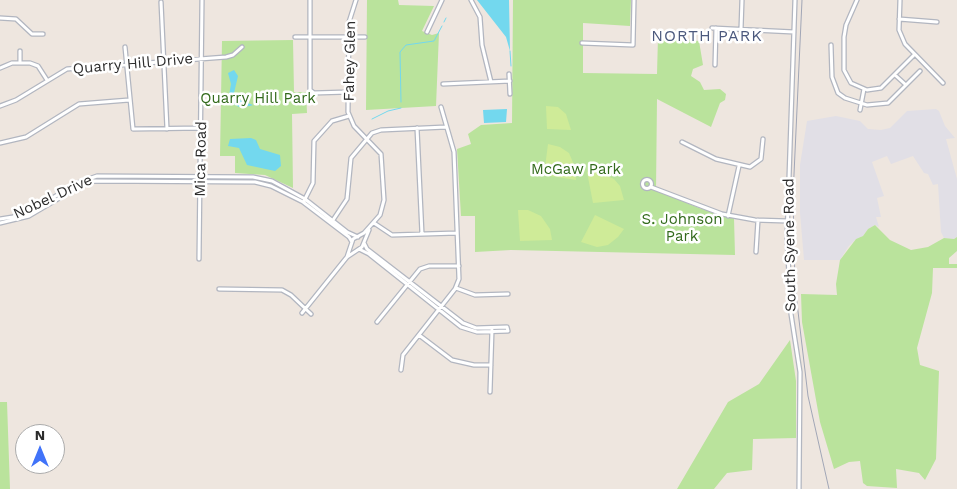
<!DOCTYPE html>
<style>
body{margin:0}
#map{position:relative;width:957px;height:489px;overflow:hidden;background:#eee6df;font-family:"Work Sans",sans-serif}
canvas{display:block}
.north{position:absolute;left:15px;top:424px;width:50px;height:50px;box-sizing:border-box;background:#fff;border:1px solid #ababab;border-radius:50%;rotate:0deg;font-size:14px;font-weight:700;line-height:20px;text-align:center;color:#2c2c2c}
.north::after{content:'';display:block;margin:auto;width:18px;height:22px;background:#4173f9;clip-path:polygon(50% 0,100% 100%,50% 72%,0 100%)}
</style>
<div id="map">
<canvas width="957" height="489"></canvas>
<div class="north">N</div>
</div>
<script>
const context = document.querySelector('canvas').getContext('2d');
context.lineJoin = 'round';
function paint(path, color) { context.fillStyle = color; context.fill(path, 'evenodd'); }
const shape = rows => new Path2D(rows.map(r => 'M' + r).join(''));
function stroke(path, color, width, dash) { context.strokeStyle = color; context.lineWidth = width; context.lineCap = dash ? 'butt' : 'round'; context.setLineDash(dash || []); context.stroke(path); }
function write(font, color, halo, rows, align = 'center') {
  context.font = font + ' "Work Sans",sans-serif'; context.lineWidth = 5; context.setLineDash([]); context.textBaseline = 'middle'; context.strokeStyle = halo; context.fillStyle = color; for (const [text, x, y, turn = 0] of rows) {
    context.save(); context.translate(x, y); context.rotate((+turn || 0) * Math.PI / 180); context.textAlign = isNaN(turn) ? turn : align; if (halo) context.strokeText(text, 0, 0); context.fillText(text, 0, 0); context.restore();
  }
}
paint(shape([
 [936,109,939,111,945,126,955,138,946,139,957,179,957,237,954,239,944,238,941,232,938,184,933,185,928,174,924,173,913,156,891,164,887,156,872,162,884,196,877,198,881,217,876,217,879,227,875,225,868,229,863,236,856,239,848,247,840,260,804,260,800,213,800,165,807,121,836,116,860,121,868,129,881,130,890,128,907,111]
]), '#e1dfe6');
paint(shape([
 [367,0,398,0,399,5,434,6,422,31,432,35,439,33,436,106,366,110],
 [513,0,631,0,630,26,583,23,583,73,657,74,658,37,699,41,703,65,693,69,691,76,700,82,704,90,720,89,726,94,725,100,720,103,711,127,657,99,656,190,699,208,734,218,735,255,511,250,475,252,475,216,461,216,457,149,471,144,468,134,481,125,512,123],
 [293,40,294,92,306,92,307,113,292,114,293,188,265,175,235,173,235,156,220,156,222,41],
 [875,225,890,240,911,250,928,247,944,238,954,239,957,237,957,251,949,258,949,264,957,264,957,268,933,268,932,293,917,348,920,365,939,371,936,459,925,480,919,473,896,469,897,488,867,486,863,483,860,461,849,462,834,469,820,422,802,322,801,294,837,295,836,284,840,260,856,239,863,236,868,229],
 [790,340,796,381,796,438,753,439,752,470,727,473,714,489,677,489,728,402,759,384],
 [0,402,7,402,10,489,0,489]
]), '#bae39c');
paint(shape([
 [546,106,558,107,566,114,571,130,547,129],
 [548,144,560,147,569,153,575,167,576,180,544,175],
 [587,172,599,172,614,179,620,186,624,200,593,203],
 [518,210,528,210,541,216,550,229,552,240,520,241],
 [595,215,624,229,618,237,608,245,597,247,581,242]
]), '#cfeb98');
paint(shape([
 [477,0,509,0,510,51,506,37],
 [234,70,238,76,234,93,235,98,253,105,250,106,239,107,228,101,231,84,228,73],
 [507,109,506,122,484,123,483,110],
 [251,138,256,140,260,149,280,155,281,166,275,171,247,165,239,148,228,146,230,139]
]), '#73d8ee');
stroke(shape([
 [444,22,446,18],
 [510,51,511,66],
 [401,102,400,52,406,45,434,41,442,26],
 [372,119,388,111,401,108]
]), '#73d8ee', 1);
const minor = shape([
 [310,0,310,90,314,93,348,92],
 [471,0,480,17,482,45,491,82],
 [795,0,787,237,791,314,800,372,799,489],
 [857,0,846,25,844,37,844,70,851,83,867,90,881,88,914,55],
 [900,0,899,30,905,44,943,83],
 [161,2,167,129],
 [0,18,16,19,32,34,43,34],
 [899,19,937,22],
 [712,28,794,32],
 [741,29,742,0],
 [427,32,442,0],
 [295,37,365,37],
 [582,43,633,45,634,0],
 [831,45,832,77,838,93,845,98,867,105,888,103,906,85,895,75],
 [125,47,133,129,201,128],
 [20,51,20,63],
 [715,65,716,28],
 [0,68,12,63,30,63,38,66,47,80],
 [509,74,510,94],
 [443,84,510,81],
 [906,85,920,71],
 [0,106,16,100,67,69,226,57,233,55,242,47],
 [860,110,864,89],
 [417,128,422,234],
 [682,142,716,159,750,167,761,159,763,139],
 [0,143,26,137,79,104,129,100],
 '642.5 184a4.5 4.5 0 1 1 9 0a4.5 4.5 0 1 1-9 0Z',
 [651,187,722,214,755,220,787,221],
 [304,201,313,183,314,141,332,121,349,116],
 [728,216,739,166],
 [0,219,13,217,36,208,77,183,97,176,253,177,272,181,305,199,347,232,358,237],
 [333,220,347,199,351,158,372,133,381,130,446,127],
 [0,223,29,216,80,186,94,181,255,182,271,186,303,202,349,237,352,242],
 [374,223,392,235,457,233],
 [359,249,369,254,461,327,477,332,508,331,507,327,476,328,463,323,367,249,364,243],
 [756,252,758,220],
 [347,257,353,239,364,233,380,215,384,200,381,154,354,126,348,112,349,22,356,0],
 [199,259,202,0],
 [456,288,475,295,508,294],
 [219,289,282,290,291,295,311,314],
 [302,313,347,257,362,247,369,230],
 [377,322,420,269,429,266,459,266],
 [419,335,452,360,474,365,491,365],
 [401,370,403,355,455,289,459,279,454,152,441,107],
 [490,392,492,330]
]);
stroke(minor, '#b2b6c0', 5.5);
stroke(minor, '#fff', 3);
stroke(shape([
 [802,0,793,196,795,286,808,396,829,489]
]), '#a1a6b6', 1);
write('15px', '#2c2c2c', '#fff', [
 ["Fahey Glen",350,61,-89],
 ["Quarry Hill Drive",133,64,-5],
 ["Mica Road",201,159,-89],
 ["Nobel Drive",53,197,-25],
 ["South Syene Road",790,245,-91]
]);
write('15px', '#326a1b', '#fff', [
 ["Quarry Hill Park",258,99],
 ["McGaw Park",576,170],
 ["S. Johnson",682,220],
 ["Park",682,237]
]);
context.letterSpacing = '1px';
write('16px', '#4c597d', '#fff', [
 ["NORTH PARK",707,36]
]);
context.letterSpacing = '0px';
</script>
